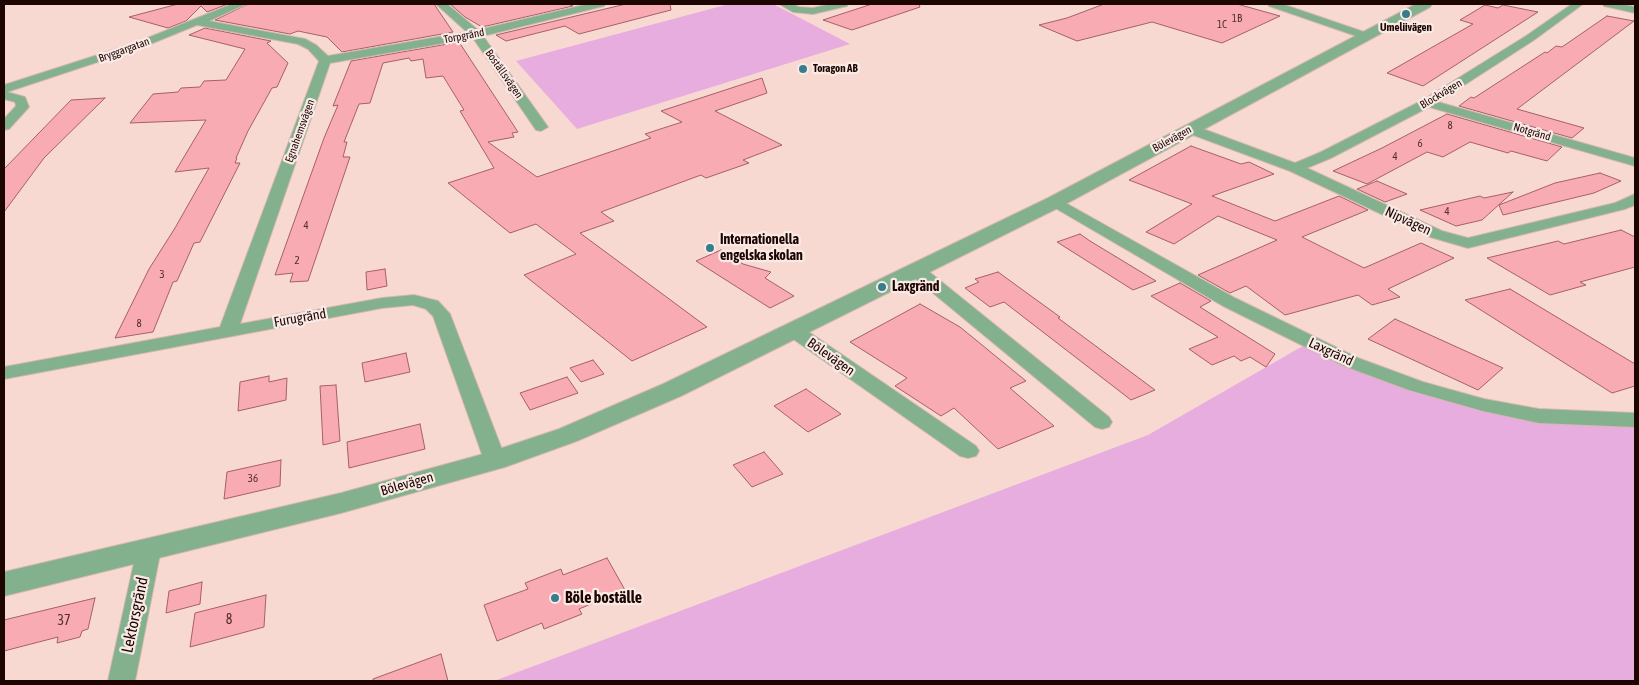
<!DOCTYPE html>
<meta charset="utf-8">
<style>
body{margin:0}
#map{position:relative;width:1639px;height:685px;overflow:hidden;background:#f8d9d2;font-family:"Asap Condensed",sans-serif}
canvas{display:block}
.frame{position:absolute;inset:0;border:5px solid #1d0502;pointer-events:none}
</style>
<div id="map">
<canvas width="1639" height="685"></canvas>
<div class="frame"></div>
</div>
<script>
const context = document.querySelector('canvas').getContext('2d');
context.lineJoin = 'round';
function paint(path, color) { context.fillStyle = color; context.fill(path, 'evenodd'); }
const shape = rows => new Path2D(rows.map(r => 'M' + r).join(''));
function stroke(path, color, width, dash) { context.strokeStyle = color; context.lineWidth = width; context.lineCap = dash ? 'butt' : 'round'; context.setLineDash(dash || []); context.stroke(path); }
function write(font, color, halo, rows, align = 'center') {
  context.font = font + ' "Asap Condensed",sans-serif'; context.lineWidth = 4.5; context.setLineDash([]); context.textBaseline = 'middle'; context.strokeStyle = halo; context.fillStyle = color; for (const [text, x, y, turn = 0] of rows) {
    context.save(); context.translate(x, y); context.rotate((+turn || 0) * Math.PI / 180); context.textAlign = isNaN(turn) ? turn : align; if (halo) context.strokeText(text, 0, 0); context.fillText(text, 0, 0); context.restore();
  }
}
paint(shape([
 [729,4,773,4,850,44,577,129,516,61],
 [1315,339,1356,358,1458,393,1533,408,1635,414,1635,681,494,681,1148,435]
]), '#e8addf');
const building = shape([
 [178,4,228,4,207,12,201,6,186,21,168,28,129,17,178,4],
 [248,4,434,4,453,32,342,52,327,37,298,31,290,34,215,20,248,4],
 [450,4,568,4,573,6,482,27,465,17,450,4],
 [626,4,670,4,671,10,579,34,565,26,506,41,496,35,626,4],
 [872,4,919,4,920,7,852,30,823,20,872,4],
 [1104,4,1237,4,1280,16,1222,43,1152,22,1077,41,1039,25,1067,18,1104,4],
 [1485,5,1498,8,1503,5,1538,12,1423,86,1387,73,1473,24,1460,20,1485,5],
 [1607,16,1634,21,1517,109,1584,128,1572,138,1459,106,1471,97,1474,98,1545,52,1547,53,1556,46,1562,47,1607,16],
 [205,28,271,41,267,43,288,63,277,87,272,88,248,131,236,158,237,158,235,163,240,163,200,242,194,243,177,281,173,282,153,332,115,338,149,269,175,228,209,168,175,172,206,120,130,123,153,94,178,92,181,88,200,87,204,81,226,80,245,49,189,35,205,28],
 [459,42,518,132,512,133,514,137,488,142,537,177,651,138,645,134,682,122,661,111,762,78,767,93,715,111,782,145,743,160,749,163,706,178,701,175,601,212,614,221,580,233,707,327,632,361,524,275,576,254,536,224,510,233,448,183,494,168,460,111,464,110,443,76,426,78,423,59,411,61,409,58,383,63,370,103,359,104,344,142,347,142,343,157,350,157,308,281,290,282,293,273,275,275,324,138,338,105,333,106,351,61,459,42],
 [105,98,44,158,4,212,4,169,71,100,105,98],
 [1447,114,1562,147,1547,161,1511,151,1508,153,1470,142,1443,157,1427,152,1367,184,1333,171,1382,148,1447,114],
 [1191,146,1241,164,1249,162,1274,174,1212,196,1275,221,1339,196,1368,210,1302,237,1364,268,1421,243,1454,258,1388,289,1400,297,1372,305,1358,295,1285,315,1246,286,1230,293,1198,275,1277,240,1218,216,1174,244,1146,232,1192,204,1129,180,1191,146],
 [1600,173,1621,181,1594,193,1503,215,1499,205,1555,183,1600,173],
 [1377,181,1407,194,1385,202,1357,189,1377,181],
 [1513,192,1482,220,1456,226,1420,210,1480,196,1484,198,1513,192],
 [1621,230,1635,237,1635,267,1580,282,1586,285,1550,295,1487,258,1558,241,1564,244,1621,230],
 [1080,234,1090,241,1156,281,1133,290,1057,242,1080,234],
 [721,250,743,264,771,272,765,278,794,296,770,308,696,261,721,250],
 [385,269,387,286,367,290,366,272,385,269],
 [998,272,1060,317,1058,318,1155,390,1131,400,1004,302,990,307,965,288,979,282,975,279,998,272],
 [1180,283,1211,301,1200,307,1275,354,1266,367,1250,357,1241,361,1234,356,1212,365,1189,349,1218,337,1151,296,1180,283],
 [1510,289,1635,364,1635,386,1612,393,1465,300,1510,289],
 [920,304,960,327,1026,381,1010,388,1054,426,998,449,954,408,941,416,895,386,907,378,850,342,920,304],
 [1395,319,1503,368,1478,390,1368,339,1395,319],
 [406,353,410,372,365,382,362,363,406,353],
 [593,360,604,374,581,382,570,368,593,360],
 [269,376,269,382,287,378,286,400,238,411,240,382,269,376],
 [567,377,578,393,530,410,520,393,567,377],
 [336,385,340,441,323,445,320,386,336,385],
 [806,389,841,414,808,432,774,406,806,389],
 [420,424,425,449,349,468,347,442,420,424],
 [764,452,783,474,752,487,733,465,764,452],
 [281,460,280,486,224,499,227,472,281,460],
 [607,558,625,590,579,609,582,614,544,629,542,623,497,641,484,605,528,589,525,583,561,569,563,575,607,558],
 [202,582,200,604,166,613,169,591,202,582],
 [266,595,264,627,190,647,195,613,266,595],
 [95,598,88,629,82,631,80,637,57,643,58,637,4,651,4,620,95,598],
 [441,654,448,681,373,681,373,679,441,654]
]);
paint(building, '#f8abb3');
stroke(building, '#a55f69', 1);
const minor = shape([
 [232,4,246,4,209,21,305,39,316,45,328,56,467,32,436,4,447,4,478,30,588,4,605,4,604,6,483,36,548,127,541,131,536,130,473,38,330,63,240,324,382,298,414,295,438,301,450,314,506,460,503,465,495,467,487,465,484,460,433,316,426,309,413,305,382,308,4,379,4,367,220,327,319,61,308,49,298,44,197,25,143,47,7,92,25,97,29,107,9,129,4,130,4,119,16,106,15,102,4,99,4,85,135,43,232,4],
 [779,4,792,4,799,7,813,8,831,4,848,4,847,6,813,14,793,12,779,4],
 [1268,4,1282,4,1370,34,1372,36,1370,38,1362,38,1269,6,1268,4],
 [1572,4,1583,4,1534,40,1438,102,1635,158,1635,166,1429,107,1331,158,1307,168,1442,231,1468,238,1615,203,1635,194,1635,205,1625,209,1468,248,1430,237,1290,171,1185,132,1183,129,1185,126,1195,126,1295,163,1321,152,1423,100,1526,36,1572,4],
 [1603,4,1621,4,1635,7,1635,13,1604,6,1603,4],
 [1055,197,1235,298,1358,358,1423,382,1484,399,1539,409,1635,413,1635,427,1539,423,1483,411,1409,390,1344,366,1223,306,1050,205,1047,202,1050,199,1055,197],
 [916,265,922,266,1109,417,1112,422,1109,427,1102,429,1095,427,910,274,908,270,910,266,916,265],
 [793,324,800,326,976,446,979,451,976,456,968,458,960,456,786,334,784,330,786,326,793,324],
 [149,540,157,543,161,549,135,681,108,681,137,549,141,543,149,540]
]);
const tertiary = shape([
 [1416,4,1432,4,1430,7,1062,206,681,396,577,441,505,467,341,513,4,596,4,572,341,493,487,453,559,429,663,384,1048,198,1416,4]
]);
stroke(minor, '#d5b7b1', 2);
stroke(tertiary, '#d5b7b1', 2);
paint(minor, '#83b18e');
paint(tertiary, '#83b18e');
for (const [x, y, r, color] of [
 [1406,14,5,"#387d8b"],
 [803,69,5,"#387d8b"],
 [710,248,5,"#387d8b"],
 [882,287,5,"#387d8b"],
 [555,598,5,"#387d8b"]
]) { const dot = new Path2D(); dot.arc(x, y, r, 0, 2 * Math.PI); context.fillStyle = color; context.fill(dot); stroke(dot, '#faeae6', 2); }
write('11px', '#542e2e', null, [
 ["1B",1237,19],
 ["1C",1222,25],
 ["8",1450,126],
 ["6",1420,144],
 ["4",1395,157],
 ["4",1447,212],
 ["4",306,226],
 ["2",297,261],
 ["3",162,275],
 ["8",139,324],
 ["36",253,479]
]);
write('bold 11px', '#1d0502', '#faeae6', [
 ["Umeliivägen",1406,28],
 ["Toragon AB",813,69,"left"]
]);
write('11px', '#1d0502', '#faeae6', [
 ["Torpgränd",464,36,-11],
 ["Bryggargatan",124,50,-20],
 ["Boställsvägen",504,74,55],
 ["Blockvägen",1441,94,-31],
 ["Egnahemsvägen",300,131,-70],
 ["Notgränd",1532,132,16],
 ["Bölevägen",1172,139,-29]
]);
write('14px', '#1d0502', '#faeae6', [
 ["Nipvägen",1408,221,25],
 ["Furugränd",300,318,-10],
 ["Laxgränd",1331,352,25],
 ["Bölevägen",831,357,35],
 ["Bölevägen",407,484,-16]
]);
write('bold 14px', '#1d0502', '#faeae6', [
 ["Internationella",720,240],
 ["engelska skolan",720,256],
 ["Laxgränd",892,287]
], 'left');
write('14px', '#542e2e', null, [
 ["8",229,620],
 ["37",64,621]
]);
write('bold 16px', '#1d0502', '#faeae6', [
 ["Böle boställe",565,598]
], 'left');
write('16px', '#1d0502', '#faeae6', [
 ["Lektorsgränd",135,615,-78]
]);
</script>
